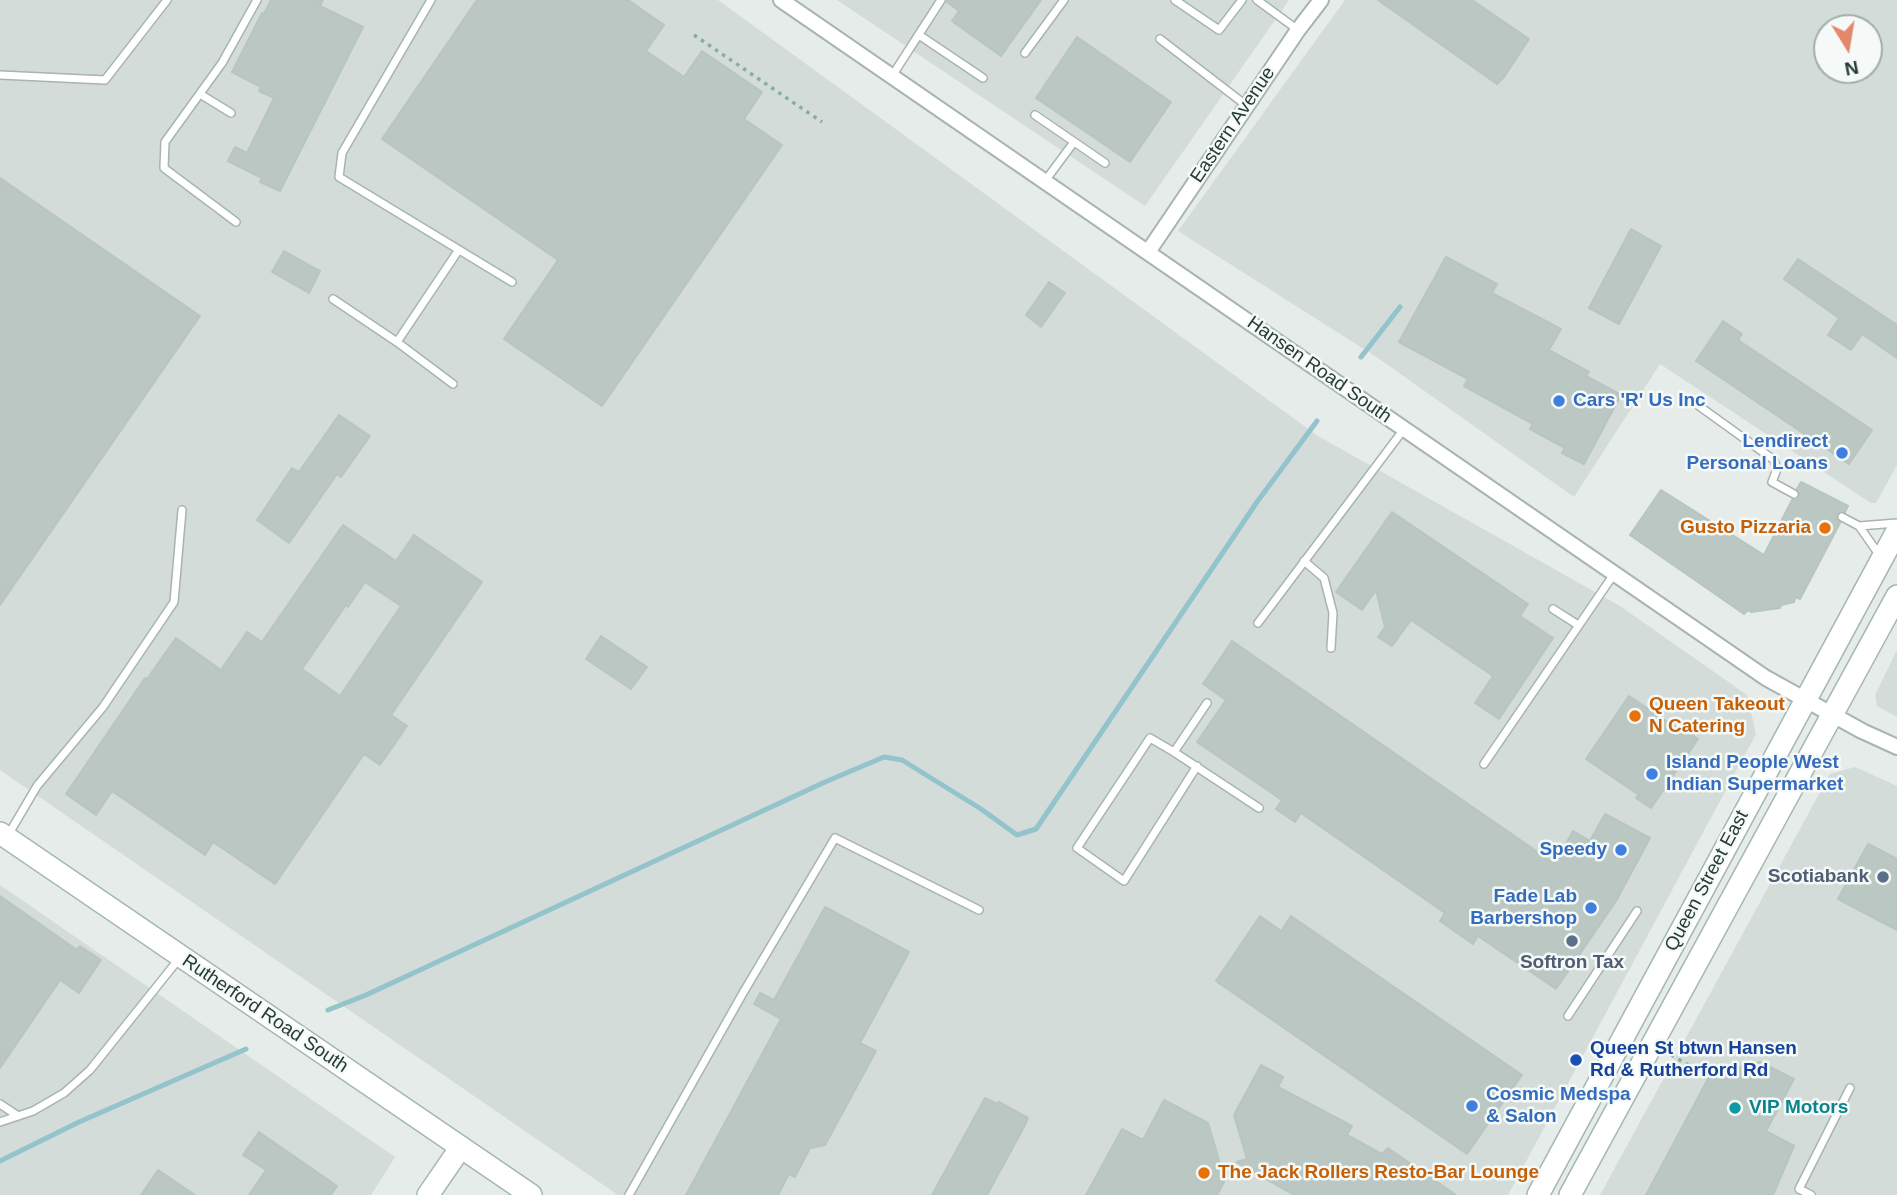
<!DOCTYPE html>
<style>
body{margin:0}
#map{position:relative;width:1897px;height:1195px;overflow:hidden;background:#e5ece9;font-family:Helvetica,sans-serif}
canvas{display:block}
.north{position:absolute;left:1813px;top:14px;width:70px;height:70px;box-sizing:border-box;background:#f5f9f7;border:2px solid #a2adaa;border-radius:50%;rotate:169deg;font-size:19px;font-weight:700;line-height:28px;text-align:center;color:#263c36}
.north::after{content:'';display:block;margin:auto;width:24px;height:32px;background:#e4886b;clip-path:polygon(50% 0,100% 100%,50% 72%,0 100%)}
</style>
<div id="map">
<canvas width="1897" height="1195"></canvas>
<div class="north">N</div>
</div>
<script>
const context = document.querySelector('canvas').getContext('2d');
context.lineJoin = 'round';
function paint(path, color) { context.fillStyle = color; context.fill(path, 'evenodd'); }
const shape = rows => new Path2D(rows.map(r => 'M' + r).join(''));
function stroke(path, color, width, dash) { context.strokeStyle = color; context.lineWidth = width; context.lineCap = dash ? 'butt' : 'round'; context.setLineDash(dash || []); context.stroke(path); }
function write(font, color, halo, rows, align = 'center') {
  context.font = font + ' Helvetica,sans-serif'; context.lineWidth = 5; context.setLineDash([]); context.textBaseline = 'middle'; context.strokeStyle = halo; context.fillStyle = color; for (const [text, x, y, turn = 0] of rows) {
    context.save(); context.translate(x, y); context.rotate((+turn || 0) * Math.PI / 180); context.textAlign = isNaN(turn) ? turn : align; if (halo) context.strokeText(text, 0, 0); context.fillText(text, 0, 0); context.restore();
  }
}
paint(shape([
 [0,0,718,0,1318,436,1620,606,1747,695,1756,734,1508,1195,618,1195,0,770],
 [837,0,1289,0,1145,206],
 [1345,0,1897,0,1897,465,1876,503,1871,503,1660,364,1574,497,1378,358,1178,231],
 [1827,28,1869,28,1869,70,1827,70],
 [1897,650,1897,717,1877,706,1875,695],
 [1855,767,1897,786,1897,1195,1600,1195,1830,774],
 [0,885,395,1157,371,1195,0,1195]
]), '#d3dcd8');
stroke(shape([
 [1361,357,1400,307],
 [328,1010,366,995,825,782,884,757,902,760,981,809,1017,835,1036,829,1257,502,1317,421],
 [0,1161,79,1122,246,1049]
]), '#93c3cb', 5);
const building = shape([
 [271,0,323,0,320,6,363,27,280,191,260,182,262,178,228,161,235,147,247,153,274,98,259,91,261,87,232,72,262,13,264,14,271,0],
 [477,0,628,0,664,25,646,51,684,77,702,51,762,92,744,119,782,145,602,406,504,339,558,260,382,139,477,0],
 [947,0,1041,0,1001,56,952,21,959,11,947,2,947,0],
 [1378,0,1472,0,1529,39,1504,77,1497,84,1378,0],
 [1077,37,1171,102,1130,162,1036,98,1077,37],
 [0,178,200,316,0,605,0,178],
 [1631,229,1661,246,1619,324,1589,308,1631,229],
 [284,251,320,271,309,293,272,272,284,251],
 [1446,257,1497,284,1492,293,1561,329,1549,350,1589,372,1586,376,1621,395,1584,464,1562,453,1565,448,1530,429,1533,424,1464,386,1468,379,1399,342,1446,257],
 [1798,259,1897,325,1897,358,1862,334,1851,350,1828,335,1839,318,1784,279,1798,259],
 [1049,282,1065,293,1041,327,1026,315,1049,282],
 [1723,321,1742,334,1738,340,1872,430,1849,464,1696,361,1723,321],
 [339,415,370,436,341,477,337,474,289,543,257,520,292,468,299,472,339,415],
 [1801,482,1848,506,1845,512,1839,512,1836,515,1840,523,1800,599,1796,597,1794,602,1781,605,1780,608,1751,612,1748,610,1744,614,1630,535,1661,490,1764,555,1792,500,1797,500,1800,496,1797,489,1801,482],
 [1392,512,1528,604,1520,616,1553,638,1499,719,1475,703,1493,676,1411,620,1392,646,1378,637,1385,627,1376,590,1362,610,1336,592,1392,512],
 [343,525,396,561,414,535,482,582,391,715,407,726,380,765,364,754,275,884,213,842,205,855,112,791,96,815,66,794,145,678,147,679,176,638,221,670,247,632,262,642,343,525],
 [365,582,401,606,340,696,302,669,346,605,348,607,365,582],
 [601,636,647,667,631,689,586,659,601,636],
 [1232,641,1555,864,1573,831,1590,841,1605,814,1650,838,1616,901,1556,989,1478,936,1473,944,1440,921,1445,913,1301,813,1295,822,1276,809,1282,800,1197,742,1226,700,1203,684,1232,641],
 [1629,696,1681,731,1683,728,1698,739,1651,808,1636,798,1639,795,1586,759,1629,696],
 [1868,844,1897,859,1897,930,1838,899,1868,844],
 [0,896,77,950,80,946,101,960,79,993,60,980,0,1068,0,896],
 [825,907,909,952,860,1043,876,1051,825,1145,810,1148,795,1177,789,1174,778,1195,686,1195,781,1019,754,1004,760,993,774,1000,825,907],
 [1260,916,1281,931,1291,916,1522,1075,1467,1154,1216,981,1260,916],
 [1760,1062,1794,1079,1766,1131,1794,1146,1773,1195,1646,1195,1710,1075,1760,1062],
 [1261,1065,1283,1077,1278,1087,1352,1126,1347,1135,1382,1154,1388,1148,1456,1195,1294,1195,1236,1162,1247,1159,1234,1115,1261,1065],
 [985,1098,997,1104,999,1102,1028,1118,1024,1127,987,1195,932,1195,985,1098],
 [1164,1100,1208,1123,1221,1167,1234,1163,1217,1195,1086,1195,1122,1129,1143,1140,1164,1100],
 [259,1132,337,1186,331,1195,249,1195,266,1170,243,1155,259,1132],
 [158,1170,195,1195,141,1195,158,1170]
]);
paint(building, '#bac7c2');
stroke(building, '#b8c5c0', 2);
const lane = shape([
 [431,0,342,153,339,177,512,282],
 [1175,0,1219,30,1242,0],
 [1257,0,1298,30],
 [919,35,983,78],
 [1160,39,1247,106],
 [1025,53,1064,0],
 [0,75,105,80,167,0],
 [892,76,941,0],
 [200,94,231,113],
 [1035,115,1105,163],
 [1045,181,1074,142],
 [236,222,164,168,165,142,222,63,257,0],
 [333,299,397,342,458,251],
 [397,342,453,384],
 [1699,406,1774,460,1777,469,1772,482,1794,494],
 [1842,517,1859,526,1880,556],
 [1859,526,1897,523],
 [1304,561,1324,578,1333,613,1331,648],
 [1553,609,1578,625],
 [1258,623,1404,429],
 [1207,703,1174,752,1259,808],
 [1174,752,1150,738,1077,848,1124,881,1197,766],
 [1484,764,1614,574],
 [7,837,37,786,103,707,174,602,182,510],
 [1568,1016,1637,911],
 [0,1104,18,1116],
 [0,1122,33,1111,64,1093,90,1070,178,960],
 [629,1195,743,993,835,838,979,910],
 [1811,1195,1799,1189,1850,1088]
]);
const street = shape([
 [781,0,1766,678,1862,731,1897,747],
 [1148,252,1298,30,1321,0]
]);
const secondary = shape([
 [0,833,531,1195],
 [428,1195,461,1147],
 [1538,1195,1897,531],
 [1570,1195,1897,596]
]);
stroke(lane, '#a8b4b0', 10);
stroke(street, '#a8b4b0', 18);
stroke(secondary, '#a4b7b0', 24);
stroke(shape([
 [694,35,822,122],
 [1671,1055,1694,1068]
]), '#88ada1', 3.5, [3.5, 5]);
stroke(lane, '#fff', 7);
stroke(street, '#fff', 14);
stroke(secondary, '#fff', 21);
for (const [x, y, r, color] of [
 [1559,401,7,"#3f7fe0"],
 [1842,453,7,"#3f7fe0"],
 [1825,528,7,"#e8710a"],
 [1635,716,7,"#e8710a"],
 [1652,774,7,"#3f7fe0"],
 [1621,850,7,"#3f7fe0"],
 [1883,877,7,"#5c6f8a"],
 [1591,908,7,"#3f7fe0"],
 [1572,941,7,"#5c6f8a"],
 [1576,1060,7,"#1a4fb4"],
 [1472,1106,7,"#3f7fe0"],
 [1735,1108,7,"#0f9aa8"],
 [1204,1173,7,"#e8710a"]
]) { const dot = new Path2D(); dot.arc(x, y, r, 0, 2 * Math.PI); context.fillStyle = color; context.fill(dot); stroke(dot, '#f5f9f7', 2.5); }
write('19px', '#263c36', '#f5f9f7', [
 ["Eastern Avenue",1233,125,-56],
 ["Hansen Road South",1319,370,35],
 ["Queen Street East",1707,881,-62],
 ["Rutherford Road South",265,1014,34]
]);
write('bold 19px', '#366cbe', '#f5f9f7', [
 ["Cars 'R' Us Inc",1573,401],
 ["Lendirect",1828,442,"right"],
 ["Personal Loans",1828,464,"right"],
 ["Island People West",1666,763],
 ["Indian Supermarket",1666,785],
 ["Speedy",1607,850,"right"],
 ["Fade Lab",1577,897,"right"],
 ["Barbershop",1577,919,"right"],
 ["Cosmic Medspa",1486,1095],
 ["& Salon",1486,1117]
], 'left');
write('bold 19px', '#c56008', '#f5f9f7', [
 ["Gusto Pizzaria",1811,528,"right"],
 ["Queen Takeout",1649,705],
 ["N Catering",1649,727],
 ["The Jack Rollers Resto-Bar Lounge",1218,1173]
], 'left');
write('bold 19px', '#4e5e75', '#f5f9f7', [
 ["Scotiabank",1869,877],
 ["Softron Tax",1572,963,"center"]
], 'right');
write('bold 19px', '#164399', '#f5f9f7', [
 ["Queen St btwn Hansen",1590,1049],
 ["Rd & Rutherford Rd",1590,1071]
], 'left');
write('bold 19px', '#0d838f', '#f5f9f7', [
 ["VIP Motors",1749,1108]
], 'left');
</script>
